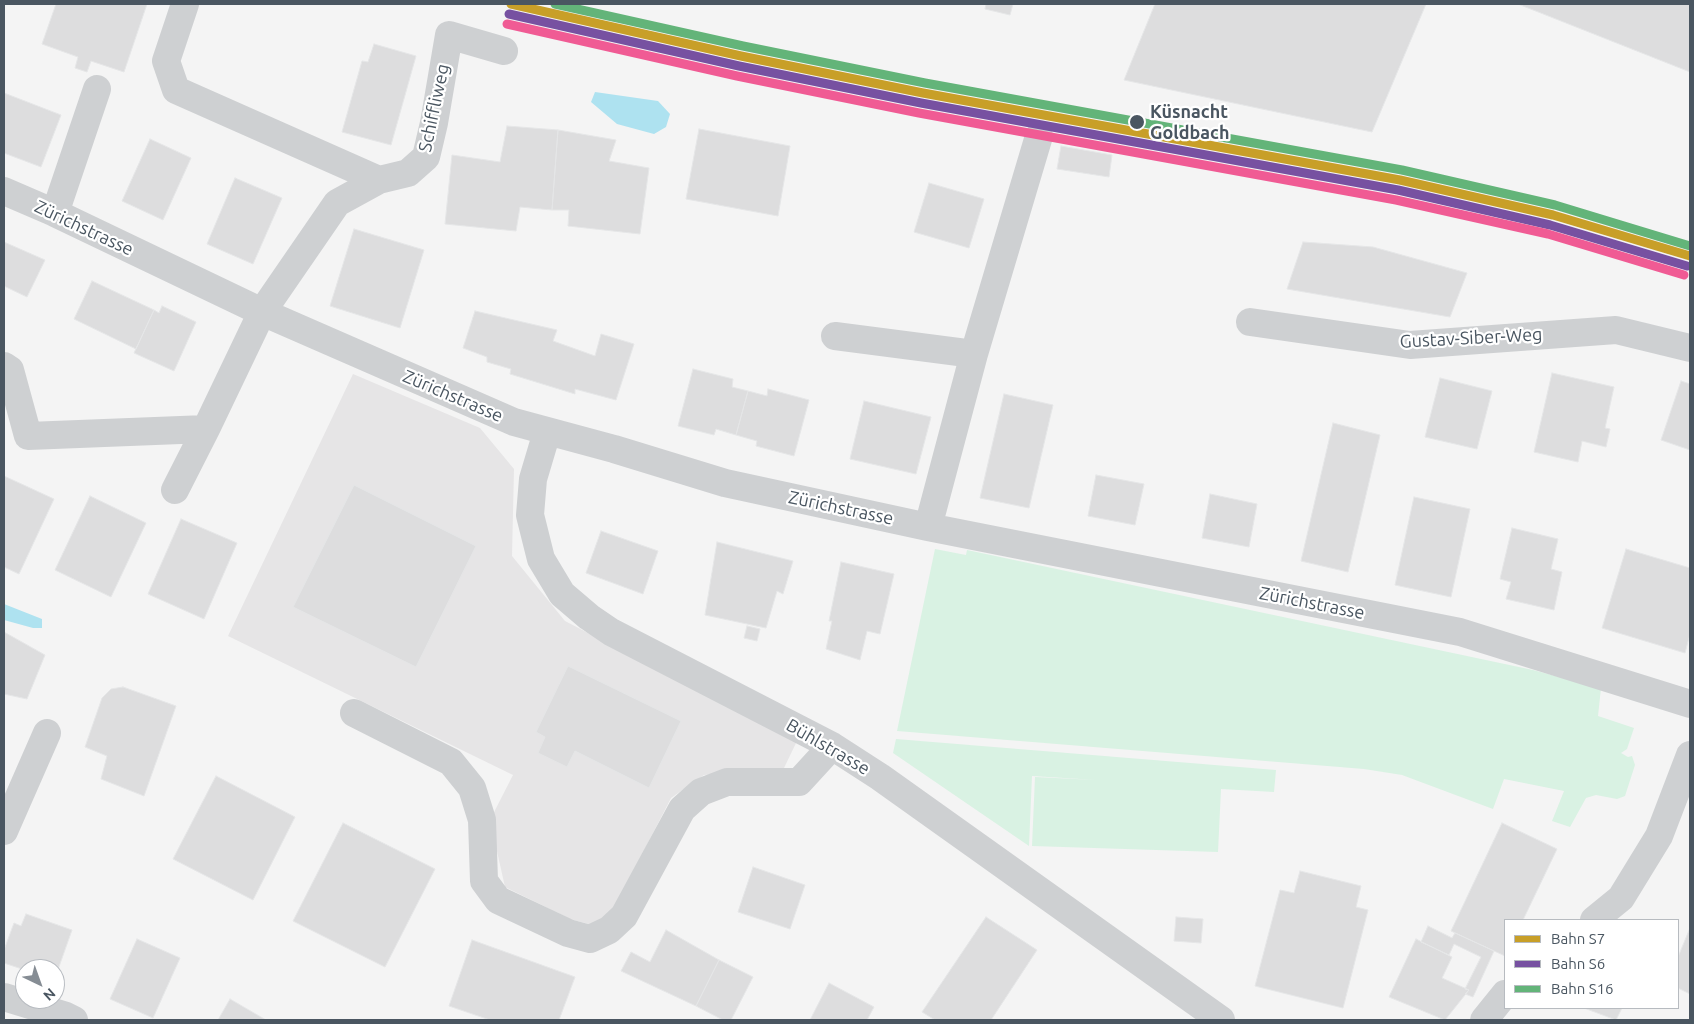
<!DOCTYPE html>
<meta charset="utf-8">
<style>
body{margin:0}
#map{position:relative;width:1694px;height:1024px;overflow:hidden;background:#f4f4f4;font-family:Ubuntu,sans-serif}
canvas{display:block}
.frame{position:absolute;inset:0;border:5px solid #4a5661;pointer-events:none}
.legend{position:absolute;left:1504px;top:919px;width:175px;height:90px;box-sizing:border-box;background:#fff;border:1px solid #b7bbc0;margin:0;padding:6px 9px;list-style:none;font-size:15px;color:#4a5661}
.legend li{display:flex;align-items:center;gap:10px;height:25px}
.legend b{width:25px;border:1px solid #b7bbc0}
.north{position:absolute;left:15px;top:959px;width:50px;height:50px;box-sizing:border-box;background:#fff;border:1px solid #b7bbc0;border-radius:50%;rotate:138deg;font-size:14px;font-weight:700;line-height:20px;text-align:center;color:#4a5661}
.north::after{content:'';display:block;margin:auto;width:18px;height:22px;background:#868d94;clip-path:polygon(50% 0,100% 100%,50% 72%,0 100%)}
</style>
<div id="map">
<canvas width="1694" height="1024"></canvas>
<div class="frame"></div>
<ul class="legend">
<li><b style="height:6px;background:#c89f28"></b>Bahn S7</li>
<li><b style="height:6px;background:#7751a1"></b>Bahn S6</li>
<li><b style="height:6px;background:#63b479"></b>Bahn S16</li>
</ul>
<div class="north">N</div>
</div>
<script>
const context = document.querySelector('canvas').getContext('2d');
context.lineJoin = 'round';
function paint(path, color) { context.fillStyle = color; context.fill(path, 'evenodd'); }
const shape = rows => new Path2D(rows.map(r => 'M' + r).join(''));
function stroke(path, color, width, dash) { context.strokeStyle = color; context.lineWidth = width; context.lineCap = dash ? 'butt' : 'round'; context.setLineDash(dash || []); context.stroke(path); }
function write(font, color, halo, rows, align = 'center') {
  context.font = font + ' Ubuntu,sans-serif'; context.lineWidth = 4.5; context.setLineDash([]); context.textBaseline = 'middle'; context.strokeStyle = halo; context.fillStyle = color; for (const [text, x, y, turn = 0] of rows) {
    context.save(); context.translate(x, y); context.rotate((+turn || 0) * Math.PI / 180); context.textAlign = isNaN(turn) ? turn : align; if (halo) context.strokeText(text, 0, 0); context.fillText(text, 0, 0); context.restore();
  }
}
paint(shape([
 [353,374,480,428,514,469,512,556,565,621,797,741,784,768,704,775,671,798,612,913,592,925,570,919,505,887,490,820,513,775,228,636]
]), '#e6e5e6');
paint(shape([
 [935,549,966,555,967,550,1533,670,1601,688,1598,716,1634,728,1627,749,1621,753,1628,757,1632,756,1635,765,1625,796,1617,799,1596,795,1586,798,1570,827,1552,821,1564,791,1504,779,1493,809,1402,775,1364,769,897,731],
 [896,739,1276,770,1274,792,1221,789,1218,852,1032,846,1035,777,1096,780,1032,776,1029,846,893,753]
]), '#d9f2e3');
paint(shape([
 [595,92,658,101,670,114,666,127,654,134,617,124,591,102],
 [4,604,42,619,42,628,33,628,4,620]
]), '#aee2f0');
const building = shape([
 [56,4,147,4,124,72,91,61,87,72,75,68,78,57,42,44,56,4],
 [986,4,1013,4,1010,15,985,9,986,4],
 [1155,4,1426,4,1372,132,1124,80,1155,4],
 [1518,4,1690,4,1690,72,1518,4],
 [374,44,416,56,391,145,342,132,362,61,368,62,374,44],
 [4,93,61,115,41,167,4,153,4,93],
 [507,126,558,130,552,210,520,207,516,231,445,224,452,155,500,162,507,126],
 [699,129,790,146,778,216,686,199,699,129],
 [558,130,616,140,609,161,649,168,640,234,568,226,569,210,552,210,558,130],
 [150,139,191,158,163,220,122,201,150,139],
 [1061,146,1112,155,1109,177,1057,169,1061,146],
 [235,178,282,198,253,264,207,244,235,178],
 [929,183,984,199,969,248,914,232,929,183],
 [354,229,424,250,400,328,330,306,354,229],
 [4,242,45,260,27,297,4,286,4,242],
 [1303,242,1373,247,1467,273,1450,317,1287,289,1303,242],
 [92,281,154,310,136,349,74,319,92,281],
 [162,306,196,322,174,371,134,353,154,310,159,313,162,306],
 [475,311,557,330,553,341,595,356,601,334,634,344,616,400,575,389,575,394,510,374,511,369,487,362,487,357,463,348,475,311],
 [693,369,733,379,732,387,748,391,736,435,716,429,714,435,678,426,693,369],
 [1552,373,1614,387,1605,428,1610,429,1606,447,1582,441,1578,462,1534,452,1552,373],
 [1440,378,1492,391,1477,449,1425,437,1440,378],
 [1681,381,1690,384,1690,450,1661,440,1681,381],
 [768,389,809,400,794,456,756,446,757,441,736,435,748,391,767,396,768,389],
 [1004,394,1053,405,1029,508,980,498,1004,394],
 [864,401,931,417,916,474,850,459,864,401],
 [1333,423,1380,435,1348,572,1301,561,1333,423],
 [1096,475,1144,484,1135,525,1088,516,1096,475],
 [4,476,54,499,19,574,4,567,4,476],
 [354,485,476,546,416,667,293,607,354,485],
 [1210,494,1257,504,1249,547,1202,538,1210,494],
 [90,496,146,523,111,597,55,570,90,496],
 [1414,497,1470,509,1451,597,1395,585,1414,497],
 [181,519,237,543,204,619,148,594,181,519],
 [1512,528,1558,539,1551,569,1562,572,1554,610,1506,599,1511,582,1500,579,1512,528],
 [601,531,658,551,643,594,586,573,601,531],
 [717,542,793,561,783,594,777,591,766,628,705,615,717,542],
 [1626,549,1690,568,1690,634,1685,653,1602,628,1626,549],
 [841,562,894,574,880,634,867,631,860,660,826,649,832,621,829,621,841,562],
 [747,626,760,629,757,641,744,638,747,626],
 [4,632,45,655,27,699,4,694,4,632],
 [568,666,681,721,649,788,575,751,567,767,538,753,545,737,536,732,568,666],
 [123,687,176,706,144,796,101,779,107,756,85,747,102,698,111,689,123,687],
 [216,776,295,817,253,900,173,859,216,776],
 [343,823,435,869,385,967,293,921,343,823],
 [1502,823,1557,849,1523,920,1505,920,1505,956,1451,931,1502,823],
 [753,867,805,885,790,929,738,912,753,867],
 [1300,871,1361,886,1356,907,1368,910,1343,1008,1255,986,1280,890,1294,893,1300,871],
 [26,914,72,930,55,978,55,969,25,970,4,963,4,950,14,923,21,926,26,914],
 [986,917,1037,950,991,1020,935,1020,922,1012,986,917],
 [1176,917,1203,919,1201,943,1174,941,1176,917],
 [1428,926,1452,938,1455,933,1494,951,1473,997,1465,994,1469,990,1465,989,1481,957,1454,944,1449,955,1421,942,1428,926],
 [1690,928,1690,994,1678,988,1678,957,1690,928],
 [666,930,719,960,696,1006,621,971,631,952,650,962,666,930],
 [137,939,180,958,153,1018,110,999,137,939],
 [1416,939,1452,957,1442,978,1469,990,1445,1020,1389,997,1416,939],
 [472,940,575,977,559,1020,490,1020,449,1006,472,940],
 [719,960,753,977,731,1020,723,1020,696,1006,719,960],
 [829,983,874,1007,867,1020,810,1020,829,983],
 [230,999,266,1020,218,1020,230,999],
 [1584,1008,1622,1008,1616,1020,1584,1008]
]);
paint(building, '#ddddde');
stroke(building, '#e5e6e7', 1);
stroke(shape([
 [185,4,166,61,176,90,379,180],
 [4,191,55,213,262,312,514,422,614,449,725,483,928,527,1460,632,1690,704],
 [55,213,97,89],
 [1250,322,1410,345,1616,330,1690,348],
 [835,336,974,354],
 [4,366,10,370,28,436,206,429,175,490],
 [206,429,262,312,337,203,379,180,408,173,426,157,434,123,449,35,504,51],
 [547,432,533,479,530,515,541,559,562,594,589,617,611,632,832,746,880,777,1221,1020],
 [928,527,974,354,1039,136],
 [354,713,451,762,472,788,482,820,484,881,498,900,568,933,590,939,609,930,624,916,682,809,701,792,727,782,799,782,832,746],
 [4,831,47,733],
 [1594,920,1621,898,1659,836,1690,755],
 [4,997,66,1016,74,1020],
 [1484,1020,1505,994]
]), '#ced0d2', 28);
stroke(shape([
 [511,4,741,56,923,93,1400,180,1553,215,1690,256]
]), '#c89f28', 9);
stroke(shape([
 [509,14,739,66,921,103,1398,190,1550,225,1687,266]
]), '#7751a1', 9);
stroke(shape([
 [555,4,743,46,925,83,1402,170,1555,205,1690,246]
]), '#63b479', 9);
stroke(shape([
 [507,24,737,76,919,113,1396,200,1548,234,1684,275]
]), '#f05b94', 9);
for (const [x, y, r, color] of [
 [1137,122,8,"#4a5661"]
]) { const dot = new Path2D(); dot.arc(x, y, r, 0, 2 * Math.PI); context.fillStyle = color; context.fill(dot); stroke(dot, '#fff', 2); }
write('18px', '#4a5661', '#fff', [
 ["Schiffliweg",434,108,-78],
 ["Zürichstrasse",84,228,25],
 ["Gustav-Siber-Weg",1471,338,-3],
 ["Zürichstrasse",453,396,23],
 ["Zürichstrasse",841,508,12],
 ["Zürichstrasse",1312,603,11],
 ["Bühlstrasse",828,747,30]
]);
write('bold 18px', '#4a5661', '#fff', [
 ["Küsnacht",1150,112],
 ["Goldbach",1150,133]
], 'left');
</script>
